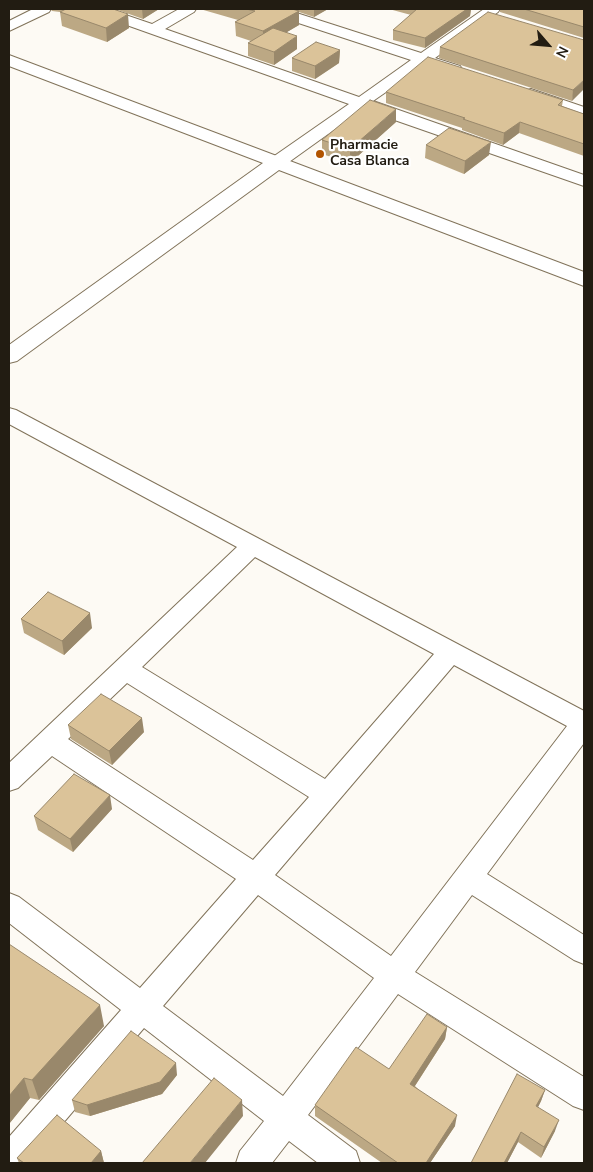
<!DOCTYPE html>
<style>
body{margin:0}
#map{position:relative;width:593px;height:1172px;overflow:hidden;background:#fdfaf4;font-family:"Nunito Sans",sans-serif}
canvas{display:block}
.frame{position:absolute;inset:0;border:10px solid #221c12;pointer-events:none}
.north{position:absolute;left:523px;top:20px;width:50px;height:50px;-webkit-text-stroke:4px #fff;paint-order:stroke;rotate:117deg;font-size:14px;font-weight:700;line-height:20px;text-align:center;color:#221c12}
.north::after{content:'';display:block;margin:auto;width:18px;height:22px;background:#221c12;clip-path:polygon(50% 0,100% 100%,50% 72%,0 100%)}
</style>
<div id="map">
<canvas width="593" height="1172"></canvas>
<div class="frame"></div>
<div class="north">N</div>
</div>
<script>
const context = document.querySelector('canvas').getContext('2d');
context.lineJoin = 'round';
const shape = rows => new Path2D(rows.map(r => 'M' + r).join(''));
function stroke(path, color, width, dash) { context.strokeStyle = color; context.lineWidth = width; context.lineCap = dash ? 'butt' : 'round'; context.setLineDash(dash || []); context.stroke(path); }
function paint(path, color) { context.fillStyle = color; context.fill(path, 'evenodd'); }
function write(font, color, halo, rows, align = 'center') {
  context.font = font + ' "Nunito Sans",sans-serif'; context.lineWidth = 4.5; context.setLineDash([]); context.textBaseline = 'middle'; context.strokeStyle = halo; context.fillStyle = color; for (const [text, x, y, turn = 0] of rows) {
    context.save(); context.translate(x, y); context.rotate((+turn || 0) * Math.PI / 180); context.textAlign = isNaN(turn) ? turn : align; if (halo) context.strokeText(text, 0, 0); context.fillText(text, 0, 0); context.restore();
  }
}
const street = shape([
 [33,9,51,9,49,12,9,31,9,21,33,9],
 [88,9,108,9,152,24,179,9,196,9,194,12,165,29,359,97,411,60,265,12,263,9,284,9,421,53,484,9,500,9,498,12,435,58,460,66,462,69,460,72,454,74,425,65,373,101,584,175,584,186,363,109,282,167,276,168,270,167,267,163,270,159,349,104,90,12,88,9],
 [531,89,584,107,584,117,525,97,523,94,525,91,531,89],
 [9,408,16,410,584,711,584,743,487,874,584,935,584,964,574,960,472,895,415,972,584,1077,584,1110,573,1106,398,994,308,1115,356,1151,360,1163,318,1163,289,1141,272,1163,236,1163,240,1151,264,1121,144,1028,29,1163,9,1163,9,1137,121,1010,9,923,9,893,19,897,140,988,236,879,52,756,18,788,9,791,9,763,237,547,9,424,9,408],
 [255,557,434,654,325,779,142,667,255,557],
 [454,665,567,726,391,956,275,875,454,665],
 [127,683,309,797,253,860,68,739,127,683],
 [258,895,374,978,283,1096,163,1006,258,895]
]);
const secondary = shape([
 [9,55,584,272,584,286,279,170,17,361,9,363,9,345,263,163,9,66,9,55]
]);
stroke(street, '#81735a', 2);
stroke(secondary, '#81735a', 2);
paint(street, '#fff');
paint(secondary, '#fff');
paint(shape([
 [51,9,159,9,143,19,118,10,129,28,107,42,62,26,60,12,52,11],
 [200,9,328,9,314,17,299,12,299,25,287,32,297,49,274,65,248,56,248,43,251,41,236,36,235,22,238,20],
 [389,9,471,9,470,16,425,48,393,40,393,30,411,15],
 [500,9,584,9,584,38,500,12],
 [584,40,572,101,439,58,440,47],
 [340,50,339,63,315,79,292,71,292,58],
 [386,92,563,100,562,106,584,114,584,156,519,133,503,145,462,130,462,128,386,103],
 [396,122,350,163,322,154,322,140],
 [426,145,489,155,464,174,425,158],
 [21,619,92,628,64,655,24,633],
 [68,725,144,732,112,765,71,739],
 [112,809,73,852,38,830,34,816],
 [9,944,104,1026,39,1100,30,1098,9,1124],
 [447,1027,445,1039,415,1086,455,1126,430,1163,382,1163,315,1116,315,1105,389,1069],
 [177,1075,162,1094,90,1116,75,1112,72,1100],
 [545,1090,541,1101,538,1107,555,1131,541,1158,518,1142,507,1163,471,1163],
 [101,1151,104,1163,19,1163,17,1158]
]), '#bca884');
paint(shape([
 [142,9,159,9,143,19],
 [314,9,328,9,314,17],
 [466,9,471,9,470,16,425,48,425,38],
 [299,11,299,25,263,46,263,31],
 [128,14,129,28,107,42,106,28],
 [297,36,297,49,274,65,274,52],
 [340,50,339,63,315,79,315,66],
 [584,80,584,89,572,101,573,90],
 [396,109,396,122,350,163,350,149],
 [520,122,519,133,503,145,504,133],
 [491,142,489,155,464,174,465,161],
 [90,613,92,628,64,655,62,641],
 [142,718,144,732,112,765,109,751],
 [110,795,112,809,73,852,70,839],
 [100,1005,104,1026,39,1100,32,1080],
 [447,1027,445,1039,409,1095,410,1084],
 [176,1063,177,1075,162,1094,90,1116,87,1105],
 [24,1078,30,1098,9,1124,9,1096],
 [545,1090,541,1101,533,1117,536,1106],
 [242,1100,243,1116,205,1163,190,1163],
 [457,1115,455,1126,430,1163,426,1163],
 [559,1120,555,1131,541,1158,544,1147],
 [521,1132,518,1142,507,1163,504,1163],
 [101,1151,104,1163,91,1163]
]), '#99886b');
const building = shape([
 [66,9,113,9,128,14,106,28,60,12,66,9],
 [246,9,292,9,299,11,263,31,235,22,255,11,246,9],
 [417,9,467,9,425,38,393,30,417,9],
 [524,9,584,9,584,27,524,9],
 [488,12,584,40,584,80,573,90,440,47,488,12],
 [273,28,297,36,274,52,248,43,273,28],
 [316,42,340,50,315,66,292,58,316,42],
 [428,57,563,100,558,105,584,114,584,144,520,122,504,133,463,119,465,118,386,92,428,57],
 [370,100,396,109,350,149,322,140,370,100],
 [449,128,491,142,465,161,426,145,449,128],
 [48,592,90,613,62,641,21,619,48,592],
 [101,694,142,718,109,751,68,725,101,694],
 [74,774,110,795,70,839,34,816,74,774],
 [9,944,100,1005,32,1080,24,1078,9,1096,9,944],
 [427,1014,447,1027,410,1084,457,1115,426,1163,398,1163,315,1105,356,1047,389,1069,427,1014],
 [131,1031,176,1063,160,1082,87,1105,72,1100,131,1031],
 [517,1074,545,1090,536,1106,559,1120,544,1147,521,1132,504,1163,471,1163,517,1074],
 [214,1078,242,1100,190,1163,142,1163,214,1078],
 [57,1115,101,1151,91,1163,24,1163,17,1158,57,1115]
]);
paint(building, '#dbc399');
stroke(building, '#99886b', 1);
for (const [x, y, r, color] of [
 [320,154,5,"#b25400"]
]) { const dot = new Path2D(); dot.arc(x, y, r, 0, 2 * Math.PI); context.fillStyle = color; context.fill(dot); stroke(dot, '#fff', 2); }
write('bold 14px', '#221c12', '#fff', [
 ["Pharmacie",330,146],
 ["Casa Blanca",330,162]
], 'left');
</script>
